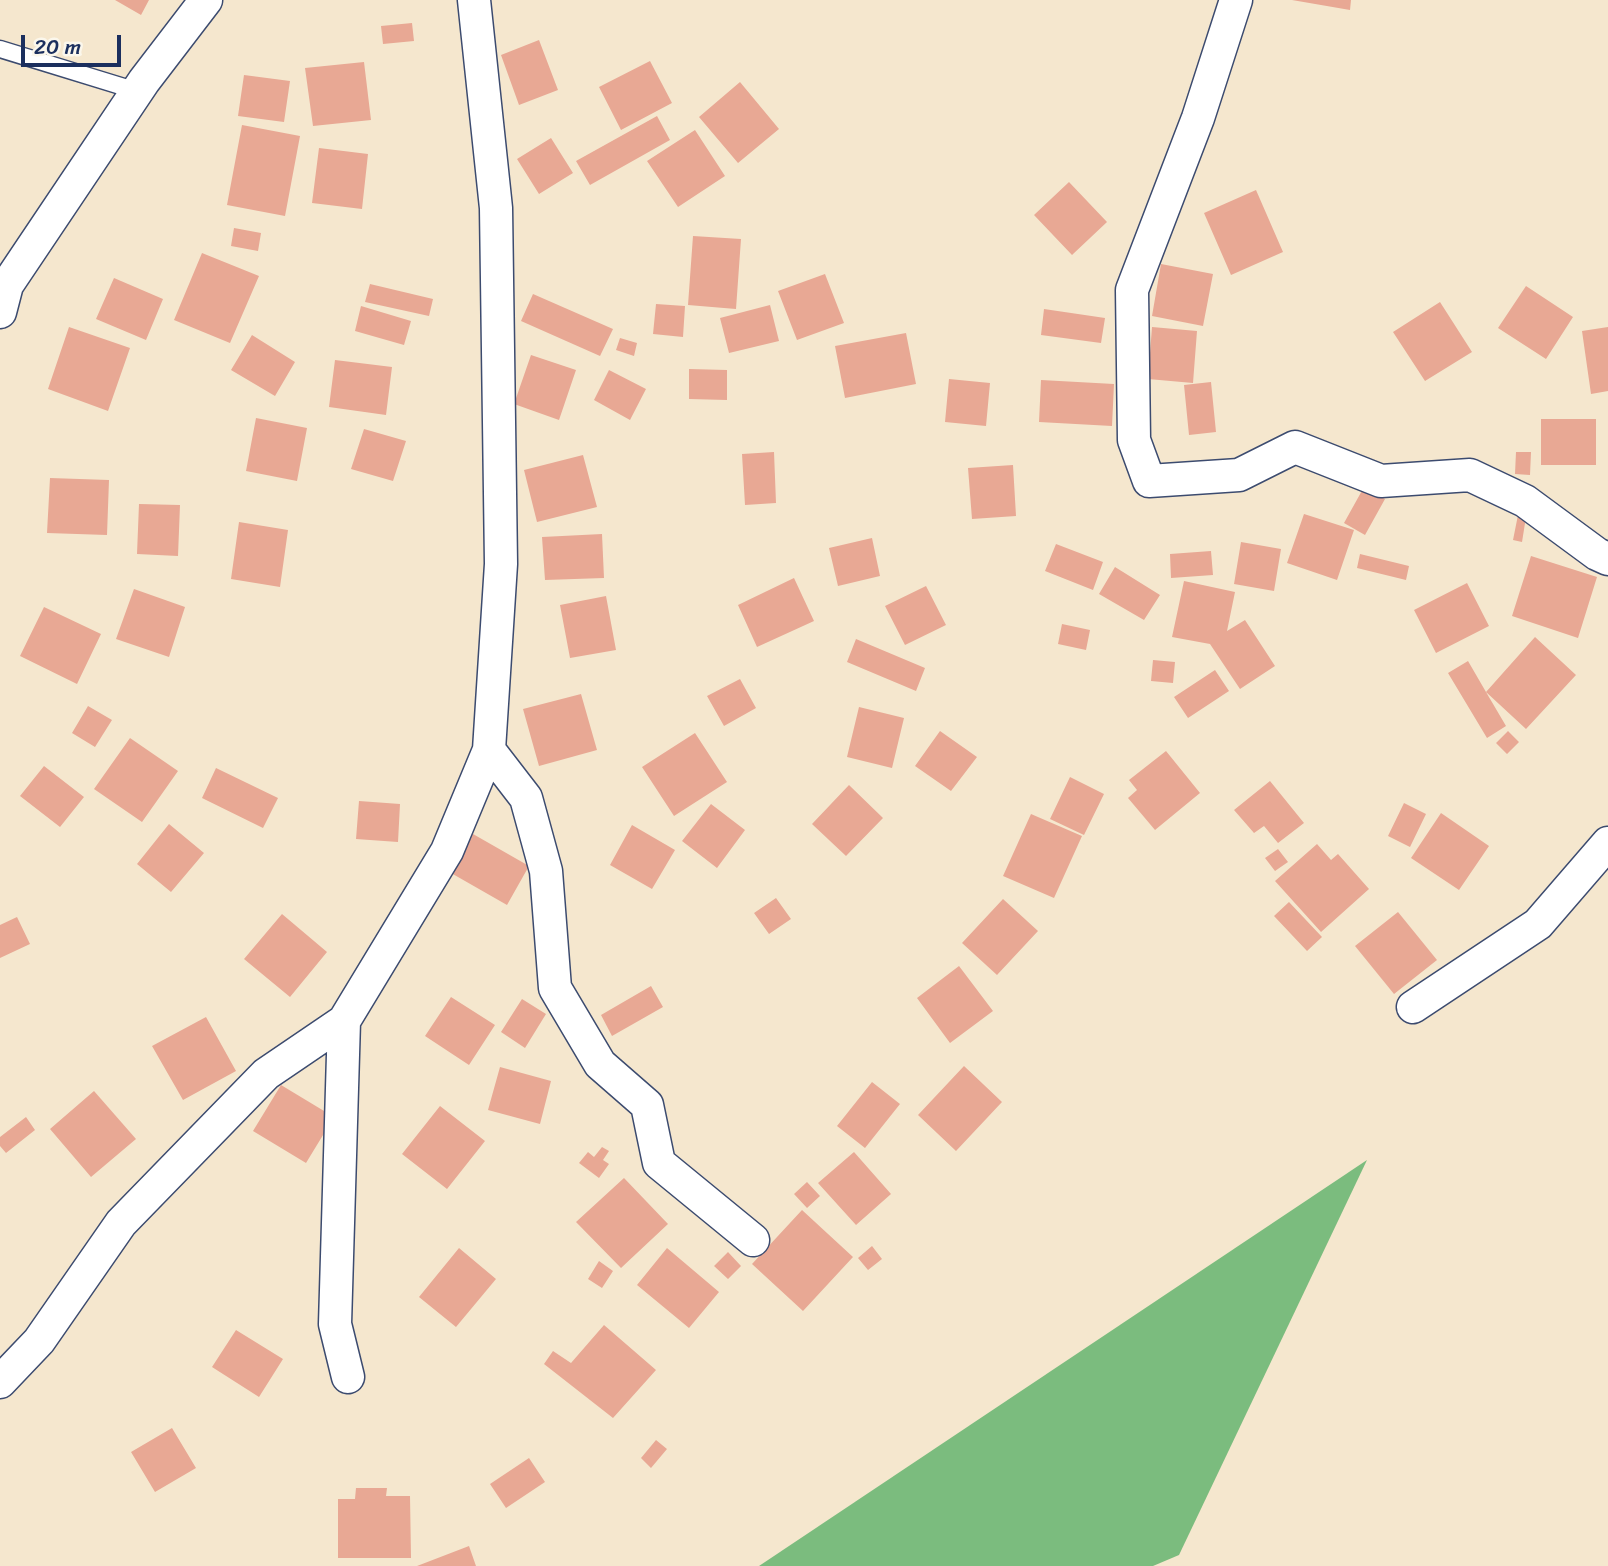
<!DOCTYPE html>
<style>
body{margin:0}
#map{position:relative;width:1608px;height:1566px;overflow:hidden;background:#f5e7ce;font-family:Sriracha,sans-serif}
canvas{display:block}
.scale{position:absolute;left:21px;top:35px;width:100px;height:32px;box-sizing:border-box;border:4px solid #1b2f5e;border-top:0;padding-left:9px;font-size:21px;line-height:24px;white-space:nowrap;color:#1b2f5e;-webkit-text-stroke:5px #fbf7ec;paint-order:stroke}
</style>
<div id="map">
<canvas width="1608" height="1566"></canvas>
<div class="scale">20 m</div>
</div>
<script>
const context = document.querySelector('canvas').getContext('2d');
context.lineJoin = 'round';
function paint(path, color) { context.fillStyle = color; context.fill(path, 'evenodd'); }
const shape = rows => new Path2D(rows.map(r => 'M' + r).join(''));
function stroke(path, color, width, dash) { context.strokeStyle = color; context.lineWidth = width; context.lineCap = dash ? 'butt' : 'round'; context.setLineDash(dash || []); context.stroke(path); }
paint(shape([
 [1367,1160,1179,1555,1153,1566,759,1566]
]), '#7bbc7e');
paint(shape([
 [115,0,149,0,141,15],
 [1292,0,1351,0,1350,10],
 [412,23,414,41,383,44,381,26],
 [539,40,558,90,519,105,501,55],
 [650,61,672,103,621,130,599,87],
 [364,62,371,120,313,126,305,68],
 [244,75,290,81,284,122,238,116],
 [740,82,779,129,738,163,699,117],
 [657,116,670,140,590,185,576,161],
 [242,125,300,136,285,216,227,205],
 [695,130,725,176,678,207,647,161],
 [551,138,573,173,539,194,517,159],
 [319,148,368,154,362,209,312,203],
 [1069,182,1107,222,1072,255,1034,215],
 [1256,190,1283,252,1231,275,1204,213],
 [234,228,261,233,258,251,231,246],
 [693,236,741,239,736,309,688,305],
 [202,253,259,276,230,343,174,320],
 [1161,264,1213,274,1203,326,1152,316],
 [825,274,844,323,797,340,778,291],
 [114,278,163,299,146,340,96,319],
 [370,284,433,299,429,316,365,302],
 [1526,286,1573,317,1546,359,1498,328],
 [533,294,613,329,600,356,521,321],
 [1440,302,1472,352,1425,381,1393,332],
 [656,304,685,306,683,337,653,334],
 [770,305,779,341,729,353,720,318],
 [361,306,411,321,404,345,355,331],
 [1044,309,1105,318,1101,343,1041,335],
 [69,327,130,348,108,411,48,389],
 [1152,327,1197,331,1193,383,1148,379],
 [1608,327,1608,391,1591,394,1582,331],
 [906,333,916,384,845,398,835,346],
 [252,335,295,362,275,396,231,370],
 [620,338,637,343,634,356,616,350],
 [531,355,576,370,559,420,514,404],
 [335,360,392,367,386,415,329,407],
 [689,369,727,370,727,400,689,399],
 [609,370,646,389,630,420,594,400],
 [949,379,990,383,986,426,945,422],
 [1041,380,1114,384,1112,426,1039,422],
 [1211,382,1216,432,1189,435,1184,385],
 [256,418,307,428,297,481,246,471],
 [1541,419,1596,419,1596,465,1541,465],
 [364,429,406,441,393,481,351,469],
 [774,452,776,503,745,505,742,454],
 [1516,452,1531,452,1530,475,1515,474],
 [583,455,597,507,537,522,524,470],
 [1013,465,1016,516,972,519,968,468],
 [50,478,109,480,107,535,47,533],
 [1364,487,1385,499,1365,535,1344,523],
 [139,504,180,505,178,556,137,554],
 [1304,514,1354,530,1337,580,1287,563],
 [1518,515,1526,517,1522,542,1513,540],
 [239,522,288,530,280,587,231,579],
 [602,534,604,578,545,580,542,537],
 [872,538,880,576,838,586,829,548],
 [1241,542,1281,549,1274,591,1234,584],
 [1056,544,1103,562,1093,590,1045,571],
 [1211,551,1213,575,1171,578,1170,554],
 [1360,554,1409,566,1406,580,1357,568],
 [1531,556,1597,577,1578,638,1512,616],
 [1115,567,1160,595,1144,620,1099,594],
 [794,578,814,621,757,647,738,605],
 [1184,581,1235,592,1227,631,1245,620,1275,666,1240,689,1210,644,1172,637],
 [1467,583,1489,626,1436,653,1414,610],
 [926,586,946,625,905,645,885,606],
 [134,589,185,607,169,657,116,639],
 [606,596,616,650,570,658,560,605],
 [44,607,101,634,77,684,20,656],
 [1062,624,1090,630,1086,650,1058,644],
 [1535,637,1576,675,1526,729,1486,692,1506,726,1487,738,1448,673,1468,661,1486,692],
 [856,639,925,668,916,691,847,662],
 [1153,660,1175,662,1173,683,1151,681],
 [1215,670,1229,691,1188,718,1174,697],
 [740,679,756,708,724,726,707,696],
 [581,694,597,750,539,766,523,709],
 [88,706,112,720,95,747,72,733],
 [859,707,904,718,892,768,847,757],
 [940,731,977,757,951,791,915,766],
 [1508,731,1519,742,1507,754,1496,743],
 [695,733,727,782,674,816,642,767],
 [130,738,178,771,142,822,94,789],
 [1166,751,1200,793,1155,830,1128,798,1137,790,1129,780],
 [44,766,84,797,60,827,20,796],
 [216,768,278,798,263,828,202,798],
 [1070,777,1104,794,1084,835,1050,819],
 [1270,781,1304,823,1278,843,1264,826,1254,833,1234,810],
 [849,785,883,818,846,856,812,824],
 [359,801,400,804,398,842,356,839],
 [1404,803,1426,814,1410,847,1388,836],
 [711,804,745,830,717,868,682,841],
 [1441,813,1489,846,1459,890,1411,858],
 [1031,814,1082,836,1054,898,1003,876],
 [169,824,204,853,171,892,137,864],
 [632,825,675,850,652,889,610,865],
 [473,834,529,866,507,905,451,873],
 [1317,844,1331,860,1338,854,1369,889,1321,932,1275,881],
 [1278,849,1288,862,1275,871,1265,858],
 [776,898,791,919,769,934,754,913],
 [1003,899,1038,931,997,975,962,943],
 [1289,902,1322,937,1307,951,1274,916],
 [1398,912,1437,960,1394,994,1355,946],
 [282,914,327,952,290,997,244,959],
 [17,917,30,944,0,958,0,925],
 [959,966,993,1011,950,1043,917,998],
 [651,986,663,1007,612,1036,601,1015],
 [451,997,495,1025,469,1065,425,1036],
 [522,999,546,1014,525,1048,501,1032],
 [206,1017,236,1071,183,1100,152,1046],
 [964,1066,1002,1102,956,1151,918,1115],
 [500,1067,551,1081,540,1124,488,1110],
 [872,1082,900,1104,865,1148,837,1126],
 [281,1085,334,1117,306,1163,253,1131],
 [94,1091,136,1139,91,1177,50,1129],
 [440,1106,485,1141,447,1189,402,1154],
 [26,1117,35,1130,6,1153,0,1146,0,1137],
 [602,1147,609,1151,603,1160,609,1164,599,1178,579,1163,588,1152,594,1157],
 [854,1152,891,1194,856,1225,818,1183],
 [624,1178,668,1224,621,1268,576,1222],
 [807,1182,820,1196,807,1208,794,1194],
 [802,1210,853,1257,803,1311,752,1264],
 [872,1246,882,1259,868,1270,858,1258],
 [459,1248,496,1279,456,1327,419,1297],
 [667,1248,719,1292,689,1328,637,1285],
 [728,1252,741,1266,728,1279,714,1266],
 [599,1261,613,1271,602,1288,588,1279],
 [604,1325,656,1370,613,1418,544,1364,553,1351,571,1363],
 [236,1330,283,1359,259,1397,212,1367],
 [172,1428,196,1468,155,1492,131,1452],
 [656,1440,667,1449,651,1468,641,1458],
 [529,1458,545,1482,506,1508,490,1484],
 [356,1488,387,1488,386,1496,410,1496,411,1558,338,1558,338,1499,355,1499],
 [469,1546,476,1566,417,1566]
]), '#e8a894');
const service = shape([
 [0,49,137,91]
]);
const minor = shape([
 [1236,0,1198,118,1132,290,1134,440,1149,481,1239,475,1295,447,1381,481,1470,475,1525,501,1597,554,1608,559],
 [0,312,7,285,144,81,206,0],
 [489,750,526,798,546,871,555,988,600,1064,647,1105,659,1163,753,1240],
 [1413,1007,1538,924,1608,843],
 [348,1377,335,1324,344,1021,447,851,489,750,501,564,496,208,474,0],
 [0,1382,39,1341,121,1223,266,1074,344,1021]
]);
stroke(service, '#3c4b6f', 19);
stroke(minor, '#3c4b6f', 35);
stroke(service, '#fff', 16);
stroke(minor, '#fff', 32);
</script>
